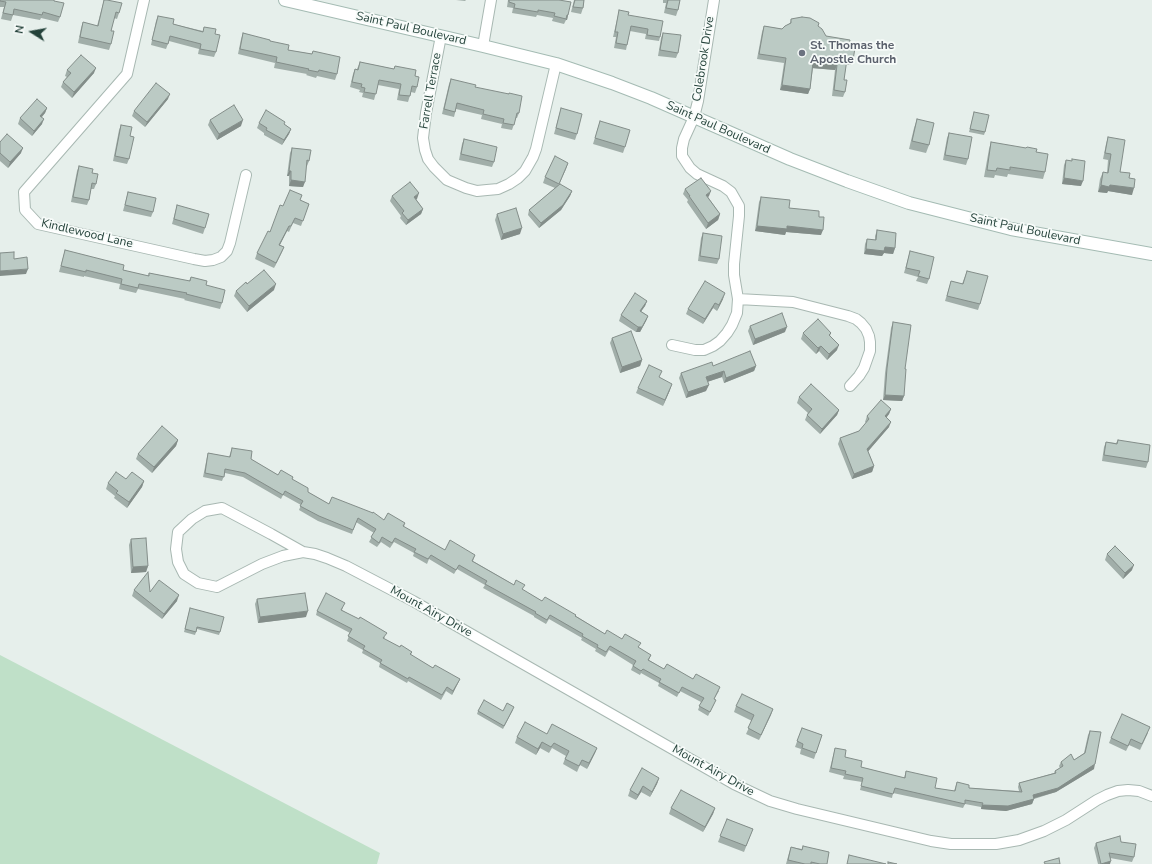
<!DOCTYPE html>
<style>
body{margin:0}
#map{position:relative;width:1152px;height:864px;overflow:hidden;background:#e6efeb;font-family:"Nunito Sans",sans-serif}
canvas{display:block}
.north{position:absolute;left:12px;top:12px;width:40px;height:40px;-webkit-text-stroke:3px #f7fbf9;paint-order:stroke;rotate:281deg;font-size:11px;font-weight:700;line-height:16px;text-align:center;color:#24423a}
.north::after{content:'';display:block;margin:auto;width:14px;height:18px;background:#24423a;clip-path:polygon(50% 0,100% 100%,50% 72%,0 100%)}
</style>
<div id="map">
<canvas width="1152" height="864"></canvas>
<div class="north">N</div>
</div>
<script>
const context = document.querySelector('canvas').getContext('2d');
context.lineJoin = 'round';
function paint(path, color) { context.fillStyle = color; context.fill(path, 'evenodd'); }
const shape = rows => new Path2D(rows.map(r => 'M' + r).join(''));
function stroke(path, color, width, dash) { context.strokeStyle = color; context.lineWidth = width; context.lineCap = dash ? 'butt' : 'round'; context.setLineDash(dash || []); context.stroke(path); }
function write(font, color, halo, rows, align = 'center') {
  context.font = font + ' "Nunito Sans",sans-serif'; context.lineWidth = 3.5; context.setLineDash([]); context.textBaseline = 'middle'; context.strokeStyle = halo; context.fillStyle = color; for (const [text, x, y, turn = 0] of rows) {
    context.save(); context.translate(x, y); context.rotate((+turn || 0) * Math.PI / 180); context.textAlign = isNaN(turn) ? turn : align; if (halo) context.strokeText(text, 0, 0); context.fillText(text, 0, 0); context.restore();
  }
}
paint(shape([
 [0,655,380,853,377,864,0,864]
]), '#bfe0c8');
const street = shape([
 [144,0,127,74,24,192,25,210,38,224,194,259,205,261,213,260,221,257,227,251,230,243,246,175],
 [441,36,426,113,423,138,425,150,428,159,434,167,447,180,466,188,477,191,487,190,498,189,509,184,518,178,525,171,533,157,536,149,556,64],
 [483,46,491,0],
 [738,299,793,302,848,316,856,319,861,323,866,329,869,336,870,342,870,351,864,368,859,376,850,386],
 [672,345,695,350,704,350,713,346,720,341,727,333,732,325,737,313,738,299,734,275,734,264,739,216,739,206,731,192,723,186,697,174,690,168,682,156,682,148,684,139,694,117,698,101,714,0],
 [303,552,283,556,262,564,217,587,198,583,184,574,178,562,176,549,178,532,192,519,205,511,222,508,271,534,303,552,315,554,327,558,346,566,413,601,734,784,770,801,797,809,931,841,951,844,996,844,1019,840,1044,831,1066,820,1097,800,1107,795,1118,791,1128,790,1139,791,1152,796]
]);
const secondary = shape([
 [285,0,483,46,556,64,612,83,651,98,790,159,847,181,909,203,1011,229,1152,254]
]);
stroke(street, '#a8b8b2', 12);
stroke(secondary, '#a4bbb3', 14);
stroke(street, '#fff', 10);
stroke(secondary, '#fff', 12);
paint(shape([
 [0,0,54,1,60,17,58,22,41,18,40,20,13,15,11,21,1,19,4,7,0,7],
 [104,0,119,13,117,19,114,18,111,31,111,44,109,50,78,43,81,28,83,22,97,26],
 [456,0,466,0,465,1],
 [508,0,559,0,568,15,567,20,566,20,564,24,552,21,553,18,537,15,536,17,512,13,513,8,507,7],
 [574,0,584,0,583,8,581,14,571,12],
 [663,0,680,0,678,10,676,16,664,13,666,3,663,3],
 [619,10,628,15,660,37,659,41,645,39,646,34,630,31,627,45,626,50,614,48,616,37,613,37,618,15],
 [158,16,173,24,203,31,204,27,215,34,216,52,214,57,198,54,199,49,169,41,166,49,151,45,156,21],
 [791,19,818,26,826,36,849,47,853,60,851,65,846,65,844,80,845,92,843,97,832,96,835,70,813,68,810,89,808,94,780,90,784,63,757,59,762,32,764,26,782,29,790,23],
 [243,33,270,41,288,50,312,54,313,51,337,74,335,80,317,76,316,78,306,75,307,74,274,68,275,63,238,54,241,39],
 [663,33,678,53,676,58,658,56,661,38],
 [360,62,394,69,395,66,415,76,417,87,415,93,411,92,408,102,397,100,399,89,378,85,374,100,362,97,363,93,359,92,360,90,350,87,353,74,355,69,357,69],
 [67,70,94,73,72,98,61,87,63,82,67,77,65,76],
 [451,79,475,87,519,113,517,118,516,118,512,130,501,128,502,124,481,119,482,115,456,109,454,117,442,114,449,84],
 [168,99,145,127,132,116,134,111],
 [47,108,45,113,42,117,42,124,32,136,18,124,20,118],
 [561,108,577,134,575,140,554,134],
 [974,112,985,132,984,135,969,132],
 [917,119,929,145,926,153,909,149,914,128],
 [210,120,241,126,217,140,208,125],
 [600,121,625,147,623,153,593,144],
 [259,123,284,124,291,129,289,134,282,145,264,135,264,133,257,128],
 [121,125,130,136,129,159,127,164,113,161,119,130],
 [949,133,968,159,966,165,943,160,947,138],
 [1108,137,1121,166,1120,172,1129,178,1132,195,1108,191,1107,193,1098,192,1100,179,1103,172,1107,173,1108,160,1103,159,1106,144],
 [464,139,494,162,492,167,459,160,462,144],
 [0,142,21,153,8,168,0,161],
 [991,142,1036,152,1045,172,1043,179,1008,174,1007,177,995,175,994,178,984,177,989,149],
 [292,148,309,161,307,166,306,166,303,187,289,186,289,176,287,176,290,153],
 [1072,159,1081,186,1062,184,1064,165,1066,160,1072,161],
 [568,163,558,186,572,191,570,196,561,210,539,228,528,215,529,210,555,188,543,183,545,177],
 [79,166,92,173,96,184,94,189,91,189,89,200,87,205,71,202,77,171],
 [685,189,709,196,708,197,720,214,718,220,706,229,687,202,688,200,683,194],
 [128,192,153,212,151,217,123,211],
 [392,196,417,199,416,199,423,209,421,214,406,225,400,218,401,216,390,201],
 [761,197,789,208,819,217,821,235,786,232,785,235,755,231,759,202],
 [300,200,309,204,301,226,293,223,289,232,287,231,280,245,284,247,274,268,255,259,257,253,270,232,283,206],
 [177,205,205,228,203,234,172,224],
 [497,214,520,234,501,240,495,220],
 [877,230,895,248,893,254,884,253,882,256,864,254,865,244,867,239,875,240,875,236],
 [703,233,719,259,717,264,698,261,701,238],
 [65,250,123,270,148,276,149,273,189,281,191,277,206,285,222,303,220,309,184,300,185,299,138,289,136,293,119,289,120,284,84,276,84,277,59,272],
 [910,251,929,279,927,284,916,281,918,277,904,273],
 [967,271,980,304,978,310,945,301,951,281,962,284],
 [247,284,274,290,247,312,234,296,236,291],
 [723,299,717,311,713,308,703,324,686,314,688,309],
 [647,301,645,306,641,311,648,316,646,321,640,332,636,332,619,321,621,315],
 [893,322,904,396,902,401,883,400,885,373,891,328],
 [750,326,785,332,753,345,748,331],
 [803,333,831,333,830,336,837,350,827,360,819,351,816,354,801,339],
 [612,338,642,360,640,366,620,373,610,343],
 [713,366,756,366,754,371,724,383,722,377,707,382,706,391,686,398,679,378,681,373],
 [659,378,670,390,663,406,636,393,638,388],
 [799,397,839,410,837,415,820,434,805,420,807,415,808,413,797,403],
 [891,409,889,414,886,418,889,427,868,451,874,466,872,472,852,479,838,444,840,438,859,431,866,423,865,422,867,416],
 [178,440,176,446,152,473,136,459,138,454],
 [1118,440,1148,462,1146,468,1102,461,1104,447,1106,442,1116,443],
 [232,448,278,475,293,477,292,479,308,492,329,504,384,520,405,523,404,527,445,550,475,555,473,561,542,601,576,616,605,634,622,639,639,648,651,655,649,660,664,669,693,679,719,691,714,699,714,704,708,716,698,710,701,702,680,691,677,697,658,686,659,683,641,673,640,675,631,670,633,665,609,650,605,657,595,651,596,649,581,640,582,638,549,619,546,624,534,617,534,616,483,588,485,585,457,569,454,574,429,559,427,564,413,556,414,553,394,542,390,548,381,542,377,547,369,542,374,533,356,522,352,534,318,521,299,510,301,505,283,495,281,499,243,477,225,473,222,481,203,477,207,457,208,453,229,457],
 [126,479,144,481,142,487,127,508,114,498,115,496,106,489,108,483],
 [131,539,148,566,146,572,131,573,129,545],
 [1107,554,1132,570,1123,579,1105,560],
 [134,590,150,592,177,601,162,619,132,596],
 [257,599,306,617,258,623,255,604],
 [343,607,342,610,385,637,384,639,400,647,412,652,411,655,433,668,460,679,452,695,446,691,441,700,408,681,407,683,379,667,380,663,362,653,363,650,347,641,350,633,316,615,317,611],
 [190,608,220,632,219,635,197,629,195,635,184,632],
 [736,706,773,709,759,740,746,734,752,721,734,712],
 [513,710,503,729,477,714,478,711,503,711],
 [802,728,822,735,814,759,800,754,801,749,795,747],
 [1090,731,1094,769,1056,792,1034,799,1032,804,1006,811,981,809,981,807,965,804,963,808,893,793,892,798,860,790,862,782,843,779,844,776,829,772,835,748,845,757,861,767,904,778,906,771,935,788,954,791,957,782,969,788,1019,791,1018,787,1019,783,1054,773,1055,771,1060,768,1059,766,1061,762,1074,760,1084,753,1088,735],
 [1148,733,1140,750,1129,745,1126,751,1109,743,1111,738],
 [547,734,597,748,595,753,587,769,580,765,577,772,563,764,566,756,552,748,549,753,540,748,536,755,515,743,517,737],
 [659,778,657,784,650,797,641,792,636,800,628,796,630,790],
 [671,808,715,808,713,814,703,832,669,814],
 [727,819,753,829,744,852,718,842],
 [1121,842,1134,857,1132,862,1110,858,1110,864,1098,864,1094,848,1096,843],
 [803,846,827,864,786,864,789,853,791,847,802,849]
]), '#a1aea9');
paint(shape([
 [567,15,568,15,567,20,566,20],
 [813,62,837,65,835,70,811,68],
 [96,68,94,73,72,98,74,92],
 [782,85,810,89,808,94,780,90],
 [170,94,168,99,145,127,147,122],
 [47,108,45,113,38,121,40,116],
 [44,119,42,124,32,136,34,131],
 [243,120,241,126,217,140,219,134],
 [291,129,289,134,282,145,284,140],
 [23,148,21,153,8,168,10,162],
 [568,163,566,169,557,189,559,184],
 [289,171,291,171,289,176,287,176],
 [1064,178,1083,181,1081,186,1062,184],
 [291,180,305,182,303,187,289,186],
 [1101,185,1110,185,1134,188,1132,195,1108,191,1107,193,1098,192],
 [572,191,570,196,561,210,539,228,541,223],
 [711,191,709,196,704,200,706,195],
 [419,193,417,199,412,202,414,197],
 [423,209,421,214,406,225,408,220],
 [720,214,718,220,706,229,708,223],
 [289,226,287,231,277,250,279,245],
 [757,226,787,226,823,230,821,235,786,232,785,235,755,231],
 [522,228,520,234,501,240,503,234],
 [284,247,282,252,274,268,276,263],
 [885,247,895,248,893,254,884,253,882,256,864,254,866,249],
 [28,269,26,274,0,276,0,271],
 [276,284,274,290,247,312,249,306],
 [725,293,723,299,717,311,719,305],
 [647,301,645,306,638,316,640,311],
 [715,303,713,308,703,324,705,319],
 [648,316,646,321,640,332,636,332,638,327],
 [787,327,785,332,753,345,755,339],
 [839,345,837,350,827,360,829,354],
 [821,346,819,351,816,354,818,348],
 [642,360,640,366,620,373,622,367],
 [756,366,754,371,724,383,726,378],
 [724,371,722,377,704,383,706,377],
 [672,384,670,390,663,406,665,400],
 [709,385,706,391,686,398,688,392],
 [885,395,904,396,902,401,883,400],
 [891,409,889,414,883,422,885,416],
 [839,410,837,415,820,434,822,429],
 [891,422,889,427,865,455,867,449],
 [178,440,176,446,152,473,154,467],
 [874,466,872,472,852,479,854,474],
 [144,481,142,487,127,508,129,502],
 [1134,565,1132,570,1123,579,1125,573],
 [148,566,146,572,131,573,133,567],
 [179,595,177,601,162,619,164,614],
 [308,611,306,617,258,623,260,617],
 [460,679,452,695,453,691],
 [773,709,771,715,759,740,761,735],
 [542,742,540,748,536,755,538,749],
 [597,748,595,753,587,769,589,763],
 [1095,764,1094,769,1056,792,1031,799,1033,795],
 [659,778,657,784,650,797,652,792],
 [643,786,641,792,636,800,638,795],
 [1034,799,1032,804,1006,811,981,809,982,805],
 [715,808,713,814,703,832,705,827],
 [1111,861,1110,864,1101,864]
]), '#838d89');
const building = shape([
 [0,0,54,0,54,1,64,3,60,17,43,12,42,15,14,9,13,15,3,13,6,2,0,1,0,0],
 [104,0,107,0,122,3,119,13,116,12,111,31,114,31,111,44,80,37,83,22,98,26,104,0],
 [509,0,559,0,571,2,568,15,567,15,566,19,554,16,555,13,538,10,538,12,514,8,515,4,509,2,509,0],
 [575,0,584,0,583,8,573,7,575,0],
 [668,0,680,0,678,10,666,8,668,0],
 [619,10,629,12,628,15,663,21,660,37,647,35,648,29,631,26,627,45,616,43,618,32,615,32,619,10],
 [158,16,174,19,173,24,203,32,204,27,216,29,215,34,220,35,216,52,200,49,201,44,170,36,168,44,152,40,158,16],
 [802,17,810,18,819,23,818,26,822,29,826,36,850,40,849,47,855,48,853,60,847,59,844,80,847,80,845,92,834,90,837,65,813,62,810,89,782,85,786,58,759,54,764,26,782,29,785,26,791,23,791,19,802,17],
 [243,33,270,40,270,41,289,45,288,50,312,54,313,51,340,57,337,74,319,70,318,72,308,70,309,69,276,62,277,57,240,49,243,33],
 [663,33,681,35,678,53,660,50,663,33],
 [81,55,96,68,74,92,63,82,71,73,67,70,81,55],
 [360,62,394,69,395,66,416,70,415,76,419,77,417,87,412,86,410,96,399,95,401,84,379,80,376,94,364,92,365,88,361,87,362,84,352,82,355,69,358,70,360,62],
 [451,79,476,85,475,87,509,94,509,93,522,96,519,113,517,113,514,125,503,123,504,119,483,114,484,110,457,103,455,112,444,109,451,79],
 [156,83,170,94,147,122,134,111,156,83],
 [37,99,47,108,40,116,44,119,34,131,20,118,37,99],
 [234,105,243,120,219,134,210,120,234,105],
 [561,108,582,114,577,134,556,128,561,108],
 [266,110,285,122,284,124,291,129,284,140,266,130,267,128,259,123,266,110],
 [974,112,989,115,985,132,970,129,974,112],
 [917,119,934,123,929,145,912,141,917,119],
 [600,121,630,130,625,147,595,138,600,121],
 [121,125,132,127,130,136,134,137,129,159,115,156,121,125],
 [949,133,972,137,968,159,945,155,949,133],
 [7,134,23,148,10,162,0,153,0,142,7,134],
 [1108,137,1125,140,1121,166,1120,172,1130,173,1129,178,1135,179,1134,188,1110,185,1109,187,1101,185,1103,172,1108,173,1111,154,1105,153,1108,137],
 [464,139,497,147,494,162,461,154,464,139],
 [991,142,1026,148,1027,147,1037,149,1036,152,1048,154,1045,172,1010,167,1010,170,997,168,996,171,987,170,991,142],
 [292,148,311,150,309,161,307,160,305,182,291,180,291,171,289,171,292,148],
 [555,156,568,163,559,184,545,177,555,156],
 [1072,159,1085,161,1083,181,1064,178,1066,160,1072,161,1072,159],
 [79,166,93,169,92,173,98,174,96,184,92,183,89,200,73,197,79,166],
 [701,178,711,191,706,195,720,214,708,223,689,196,690,196,685,189,701,178],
 [410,182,419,193,414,197,423,209,408,220,402,213,404,211,392,196,410,182],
 [560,184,572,191,563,205,541,223,529,210,560,184],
 [290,190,302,195,300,200,309,204,303,221,295,218,291,226,289,226,279,245,284,247,276,263,257,253,268,231,270,232,280,205,283,206,290,190],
 [128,192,156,198,153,212,125,205,128,192],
 [761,197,790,200,789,208,819,211,819,217,824,217,823,230,787,226,787,229,757,226,761,197],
 [177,205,209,214,205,228,174,219,177,205],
 [516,208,522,228,503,234,497,214,516,208],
 [877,230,896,233,895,248,885,247,884,251,866,249,867,239,876,240,877,230],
 [703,233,722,236,719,259,700,256,703,233],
 [65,250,124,265,123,270,149,276,149,273,190,281,191,277,207,281,206,285,225,290,222,303,186,294,187,293,139,284,138,288,121,284,122,279,86,270,86,272,61,266,65,250],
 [910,251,934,257,929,279,918,276,920,271,906,268,910,251],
 [14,252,14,259,27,257,28,269,0,271,0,253,14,252],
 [264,270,276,284,249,306,236,291,246,282,247,284,264,270],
 [967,271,988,276,980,304,947,296,951,281,963,284,967,271],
 [705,281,725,293,719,305,715,303,705,319,688,309,705,281],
 [635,293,647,301,640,311,648,316,642,327,638,327,621,315,635,293],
 [782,313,787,327,755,339,750,326,782,313],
 [818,319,831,333,829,335,839,345,829,354,821,346,818,348,803,333,818,319],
 [893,322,911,325,905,369,906,369,904,396,885,395,887,368,893,322],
 [631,331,642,360,622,367,612,338,631,331],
 [750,351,756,366,726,378,724,371,706,377,709,385,688,392,681,373,712,362,713,366,750,351],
 [649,365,662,371,659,377,672,384,665,400,638,388,649,365],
 [811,384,839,410,822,429,807,415,812,409,799,397,811,384],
 [881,400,891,409,885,416,891,422,867,449,874,466,854,474,840,438,859,431,869,419,867,416,881,400],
 [162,426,178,440,154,467,138,454,162,426],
 [1118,440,1150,445,1148,462,1104,455,1106,442,1117,444,1118,440],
 [232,448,252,451,251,459,278,475,281,470,293,477,292,479,308,488,308,492,329,504,332,497,373,513,373,512,384,520,388,513,405,523,403,526,445,550,450,540,475,555,472,561,514,585,516,580,525,585,522,589,542,601,545,597,576,615,575,616,605,634,607,630,622,639,625,634,641,643,638,647,651,655,648,660,664,669,667,664,693,679,696,674,720,687,714,699,716,700,710,712,699,706,704,698,682,687,679,693,659,682,661,679,643,669,641,671,633,666,636,661,610,646,606,652,597,647,598,645,582,636,583,634,550,615,547,620,535,613,536,612,485,584,487,581,459,565,456,570,431,555,428,559,414,552,416,549,395,538,392,543,382,537,379,543,371,537,376,529,358,518,353,530,319,516,300,506,303,501,285,491,283,495,245,473,225,469,224,477,205,473,208,453,230,457,232,448],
 [116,472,126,479,132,472,144,481,129,502,116,493,118,491,108,483,116,472],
 [146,538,148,566,133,567,131,539,146,538],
 [1115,546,1134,565,1125,573,1107,554,1115,546],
 [148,572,150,592,159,580,179,595,164,614,134,590,148,572],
 [305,593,308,611,260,617,257,599,305,593],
 [326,593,345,603,341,610,359,619,360,617,387,633,383,638,400,647,401,645,412,652,410,654,433,668,435,665,460,679,453,691,447,687,442,695,409,677,408,679,380,663,382,660,363,649,365,646,348,636,352,629,317,611,326,593],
 [190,608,224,617,220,632,197,627,196,632,185,629,190,608],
 [742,694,773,709,761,735,748,728,754,715,736,706,742,694],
 [484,700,503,711,507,703,514,707,504,726,478,711,484,700],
 [1122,714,1150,727,1142,744,1131,739,1128,746,1111,738,1122,714],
 [525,722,547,734,552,724,597,748,589,763,582,760,579,766,565,759,569,751,554,743,551,747,542,742,538,749,517,737,525,722],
 [802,728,822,735,816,753,802,748,803,744,797,741,802,728],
 [1090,731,1101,732,1095,764,1058,788,1033,795,1034,799,1008,806,982,805,983,803,965,800,965,804,895,788,893,794,861,786,863,778,845,774,846,771,831,768,835,748,846,750,845,757,862,761,861,767,905,778,906,771,937,778,935,788,955,791,957,782,969,785,969,788,1022,792,1019,783,1056,773,1055,771,1063,766,1061,762,1071,754,1074,760,1085,753,1090,731],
 [642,768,659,778,652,792,643,786,638,795,630,790,642,768],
 [681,790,715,808,705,827,671,808,681,790],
 [727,819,753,829,746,846,720,836,727,819],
 [1120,836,1121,842,1136,844,1134,857,1109,853,1111,861,1101,864,1096,843,1120,836],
 [803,846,829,852,827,864,820,864,811,862,811,864,805,864,788,860,791,847,802,850,803,846],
 [849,855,886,864,847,864,849,855],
 [1059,858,1060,864,1045,864,1044,862,1059,858],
 [888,862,897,864,888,864,888,862]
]);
paint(building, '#bbcac4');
stroke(building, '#838d89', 1);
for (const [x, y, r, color] of [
 [802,53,4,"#6b7280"]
]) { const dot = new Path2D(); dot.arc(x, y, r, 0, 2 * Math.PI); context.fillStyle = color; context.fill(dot); stroke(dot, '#f7fbf9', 1.5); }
write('12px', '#24423a', '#f7fbf9', [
 ["Saint Paul Boulevard",411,29,13],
 ["Colebrook Drive",704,59,-81],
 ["Farrell Terrace",431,91,-80],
 ["Saint Paul Boulevard",718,128,24],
 ["Saint Paul Boulevard",1025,230,12],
 ["Kindlewood Lane",87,234,13],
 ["Mount Airy Drive",431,612,29],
 ["Mount Airy Drive",713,771,29]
]);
write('bold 12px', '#5b616d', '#f7fbf9', [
 ["St. Thomas the",810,46],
 ["Apostle Church",810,60]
], 'left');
</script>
